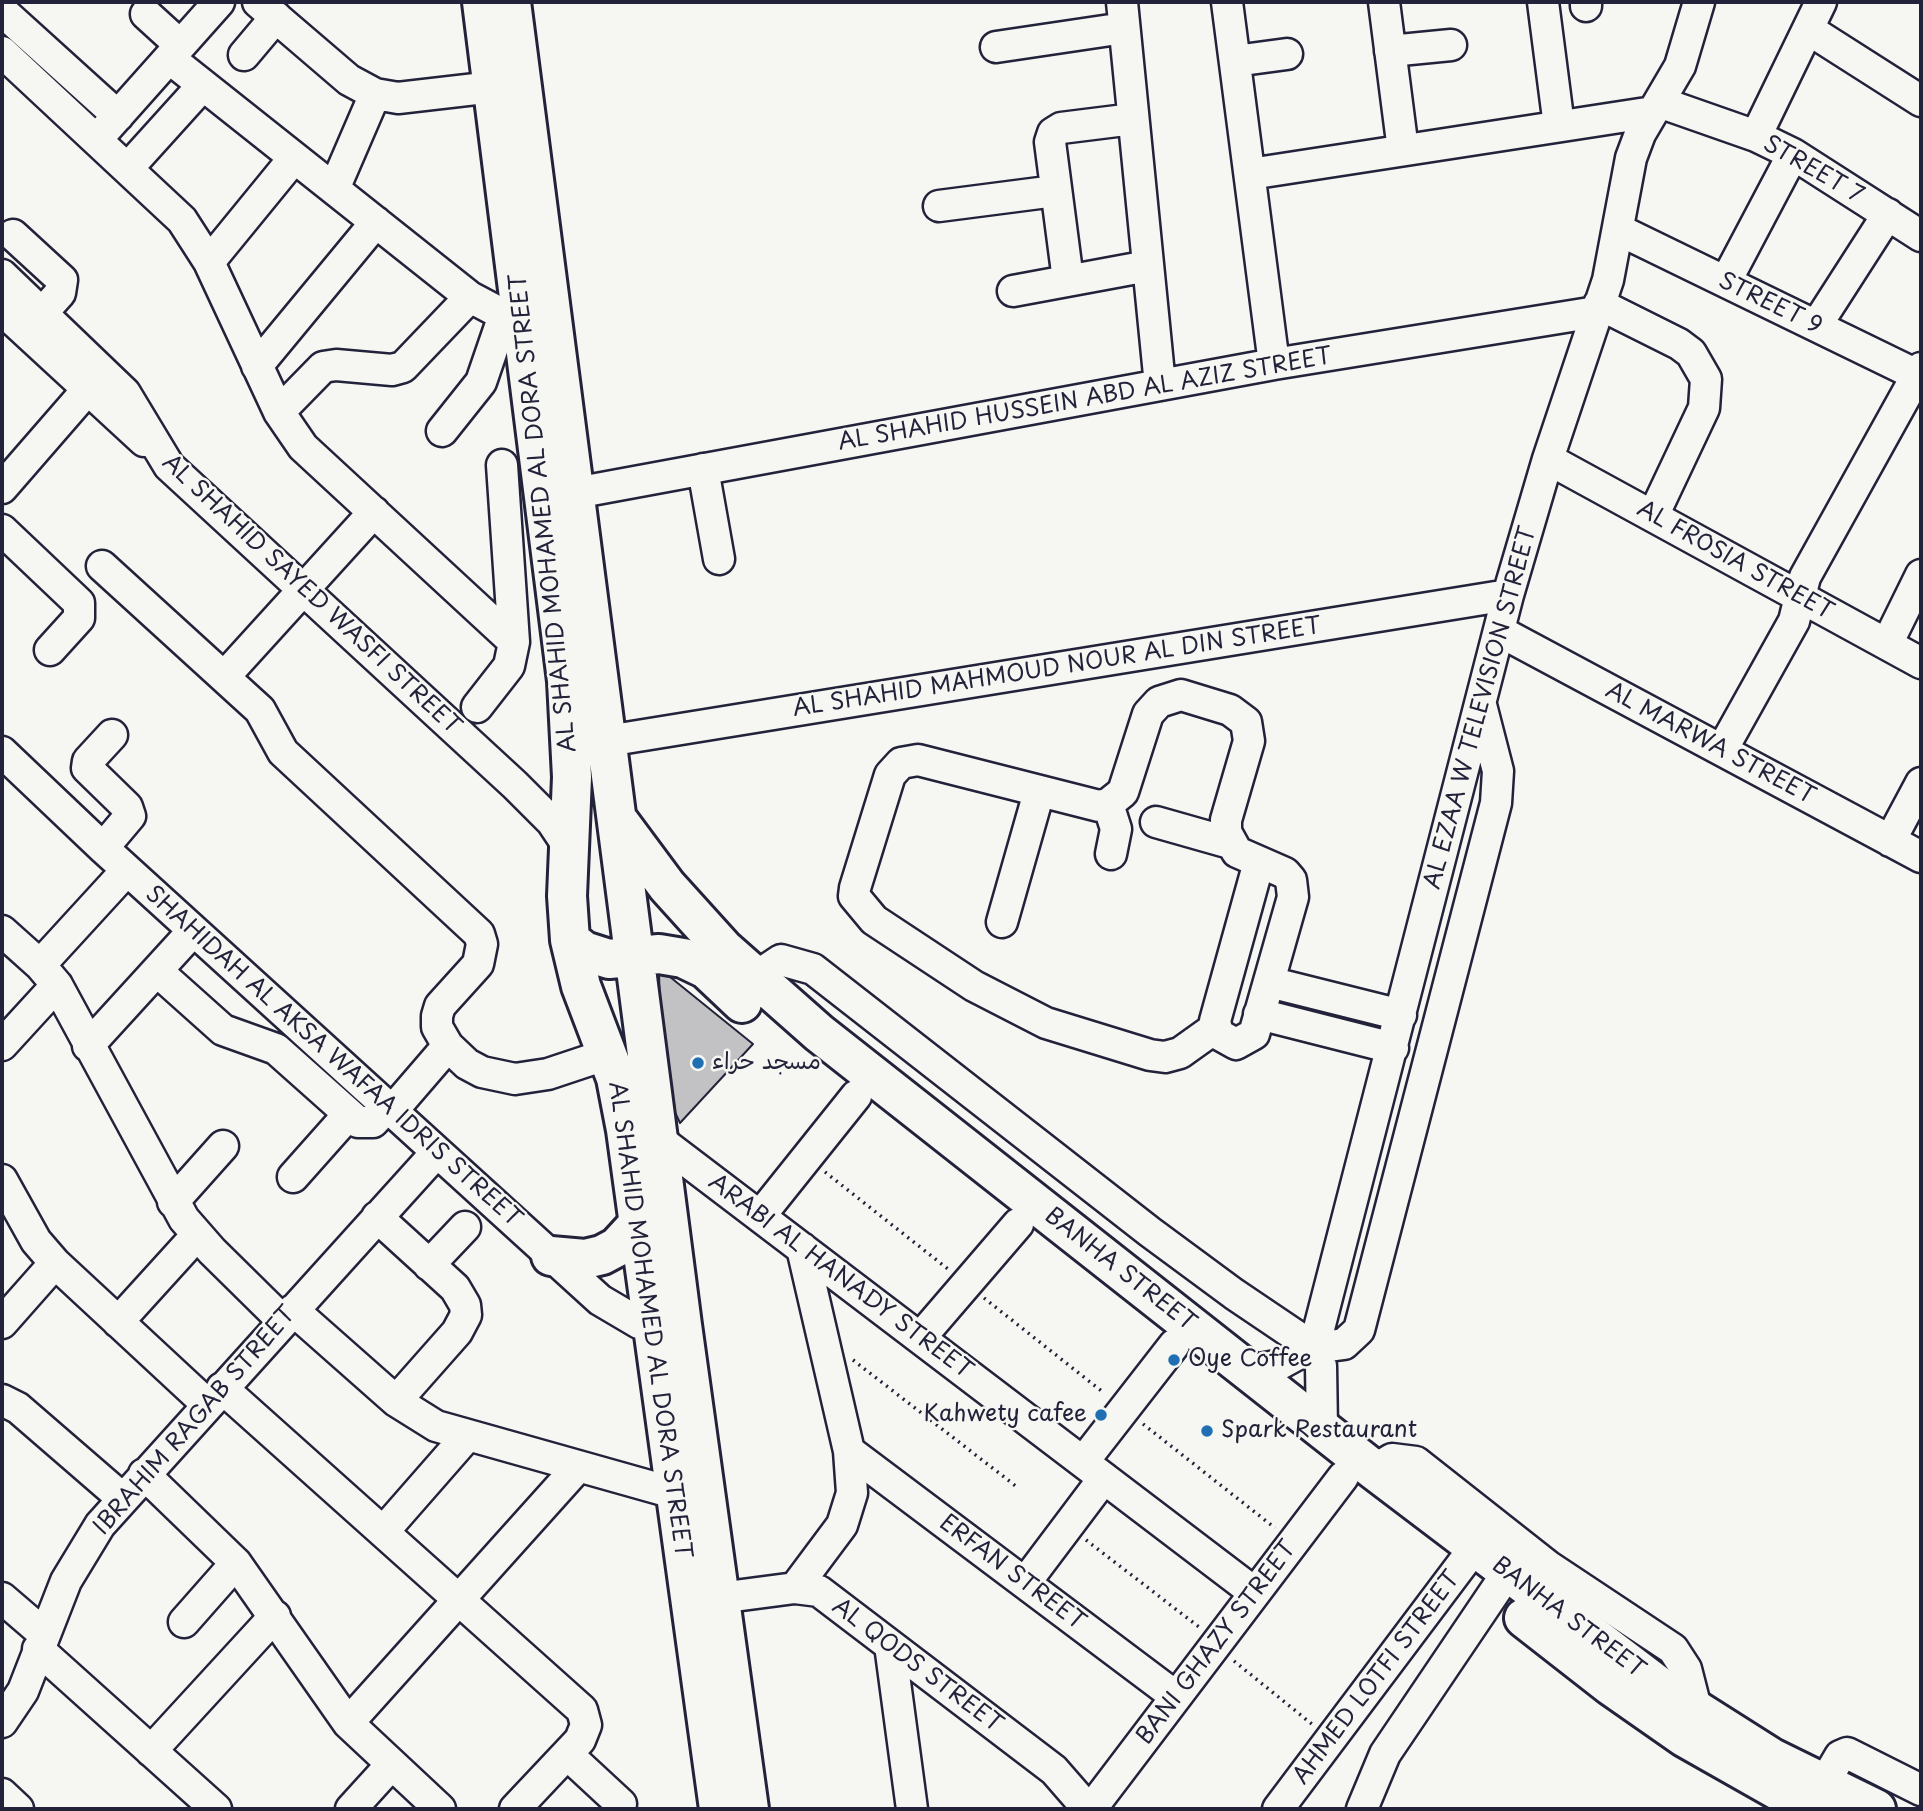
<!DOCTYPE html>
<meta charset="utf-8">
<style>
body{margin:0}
#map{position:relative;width:1923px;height:1811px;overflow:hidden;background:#f6f6f2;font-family:"Playpen Sans",sans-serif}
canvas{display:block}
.frame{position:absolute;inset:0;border:4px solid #22223b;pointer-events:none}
</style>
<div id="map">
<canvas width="1923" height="1811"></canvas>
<div class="frame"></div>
</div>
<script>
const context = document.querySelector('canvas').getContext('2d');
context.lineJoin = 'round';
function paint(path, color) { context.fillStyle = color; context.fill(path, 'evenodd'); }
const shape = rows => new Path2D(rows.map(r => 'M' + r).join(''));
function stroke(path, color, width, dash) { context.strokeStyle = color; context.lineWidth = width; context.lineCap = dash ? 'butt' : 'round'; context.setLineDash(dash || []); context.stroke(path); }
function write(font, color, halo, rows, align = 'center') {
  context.font = font + ' "Playpen Sans","Playpen Sans Arabic",sans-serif'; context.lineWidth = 5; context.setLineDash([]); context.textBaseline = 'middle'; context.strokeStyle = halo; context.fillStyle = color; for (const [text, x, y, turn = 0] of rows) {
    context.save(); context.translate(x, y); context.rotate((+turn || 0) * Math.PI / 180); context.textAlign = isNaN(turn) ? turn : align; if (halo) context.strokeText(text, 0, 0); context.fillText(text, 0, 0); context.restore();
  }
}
const building = shape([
 [659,968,753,1044,680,1123,661,1082,659,968]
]);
paint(building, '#c2c2c4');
stroke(building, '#22223b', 2);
const minor = shape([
 [258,2,349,80,375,94,398,98,493,87],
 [1122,2,1160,385],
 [1227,2,1274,364],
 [1384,2,1403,150],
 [1543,2,1559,126],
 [1586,2,1586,6],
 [2,11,118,116],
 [146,14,180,45],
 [1808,29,1921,101],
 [996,47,1124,28],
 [1390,51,1451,45],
 [2,52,182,220,209,262,279,412,303,447,514,642],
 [244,55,276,17],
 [169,58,470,297,504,315,523,318],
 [1235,61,1287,54],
 [1659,102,1756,136,1793,154,1921,236],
 [1756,136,1821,2],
 [97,139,219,2],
 [128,168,203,85],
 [1250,174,1653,112],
 [334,189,375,94],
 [939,206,1055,191],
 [1619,230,1921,377],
 [13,235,62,280,60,293,42,313],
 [209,262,294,158],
 [2,275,125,393,169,466,515,785,552,822,570,849],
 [1068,280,1050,142,1053,133,1061,128,1133,119],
 [1726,281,1793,154],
 [1013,291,1148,266],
 [1599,304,1679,344,1691,353,1706,379,1704,408,1653,516],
 [2,310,144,441],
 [1816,326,1888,214],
 [257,366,376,222],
 [279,412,323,367,336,365,392,370,403,367,470,297],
 [442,431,481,382,504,315],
 [1548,459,1921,663],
 [703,469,719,559],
 [2,488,88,389],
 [575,493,1274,364,1596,312],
 [2,530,79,603,79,618,50,650],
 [102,566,260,710,283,752,479,934,482,944,478,964,440,1006,437,1016,437,1027,448,1046,467,1064,482,1072,515,1079,548,1074,608,1054],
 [1499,631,1921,857],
 [1887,644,1921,575],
 [224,677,374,512],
 [477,707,509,666,514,642,502,465],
 [607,741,1508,595],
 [1722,750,1794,621,1805,577,1921,368],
 [2,752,103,848,600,1300,639,1323,655,1327,671,1326],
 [1108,804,1116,829,1111,854],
 [1156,822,1230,843],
 [1890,841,1921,783],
 [103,848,130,816,127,807,87,768,88,761,112,735],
 [1002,922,1039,792],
 [2,931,40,965,57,985,184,1219,212,1251,283,1321],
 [40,965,127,870],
 [157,971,223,1030,276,1049,358,1122,373,1122,387,1107],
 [754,978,781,960,813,969,1150,1232,1234,1294,1314,1348],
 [1269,982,1401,1015],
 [1259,1014,1393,1048],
 [1215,1028,1180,1053,1165,1057,1150,1055,1046,1023,974,986,874,920,854,896,855,888,890,775,901,763,918,760,1099,806,1108,804,1123,792,1148,714,1159,702,1181,695,1230,710,1246,722,1249,741,1226,820,1226,832,1237,852,1285,873,1291,880,1293,897,1254,1034,1236,1044,1218,1034,1215,1021,1259,862],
 [2,1045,57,985],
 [88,1046,193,931],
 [392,1111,448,1046],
 [658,1139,1255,1593],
 [293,1177,349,1114],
 [2,1180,36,1241,55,1263,208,1405],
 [173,1202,223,1146],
 [760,1216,856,1096],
 [377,1217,455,1288,465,1305,466,1315,457,1332,396,1401],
 [429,1265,465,1227],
 [293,1310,396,1401,436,1426,674,1493],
 [118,1322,197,1235],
 [2,1323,55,1263],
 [920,1338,1018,1224],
 [1249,1371,1276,1366,1307,1349,1344,1344,1359,1330,1496,803,1498,771,1481,705],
 [222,1388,582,1710,586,1725,580,1740,515,1809],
 [2,1400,18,1408,122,1498],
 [1322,1428,1321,1366,1314,1348,1508,595,1548,459,1608,280,1631,158,1640,134,1680,66,1699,2],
 [849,1451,1175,1696],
 [1083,1462,1174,1345],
 [1374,1470,1392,1459,1416,1462,1548,1566,1673,1649,1686,1669,1697,1712],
 [144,1474,236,1563,348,1723,440,1809],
 [383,1532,467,1436],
 [1025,1583,1104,1478],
 [795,1588,842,1525,852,1493,849,1451,802,1248],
 [2,1598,44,1634],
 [719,1598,795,1588,819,1591,1054,1770,1088,1809],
 [184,1622,236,1563],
 [890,1645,912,1809],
 [38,1649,216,1809],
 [2,1722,23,1691,66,1581,100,1525,437,1152],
 [348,1723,577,1468],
 [151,1751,275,1616],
 [567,1754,621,1804],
 [1823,1785,1840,1756,1847,1753,1921,1790],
 [2,1794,18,1809],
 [351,1809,391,1765],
 [1091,1809,1343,1477],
 [1278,1809,1475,1547],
 [1362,1809,1385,1754,1508,1572]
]);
const major = shape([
 [482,2,567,681,572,777,567,896,570,940,581,986,616,1078,626,1130,719,1809],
 [511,2,682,1325,749,1809],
 [618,820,667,886,724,949,819,1033,1374,1470,1660,1687,1772,1758,1876,1809],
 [570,940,584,951,609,959,659,954,683,958,706,969,742,1003],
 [551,1256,585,1259,602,1255,617,1247,640,1222],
 [1524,1618,1611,1686,1684,1737,1811,1809]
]);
stroke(minor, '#22223b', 35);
stroke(major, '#22223b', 44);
stroke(shape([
 [825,1172,948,1269],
 [984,1298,1104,1393],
 [853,1360,1017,1487],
 [1143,1424,1275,1528],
 [1086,1540,1199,1627],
 [1234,1661,1313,1725]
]), '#22223b', 3.5, [2, 5]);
stroke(minor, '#f6f6f2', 30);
stroke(major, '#f6f6f2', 38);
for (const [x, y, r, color] of [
 [698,1063,7,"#1f6fb2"],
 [1174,1360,7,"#1f6fb2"],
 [1101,1415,7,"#1f6fb2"],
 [1207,1431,7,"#1f6fb2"]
]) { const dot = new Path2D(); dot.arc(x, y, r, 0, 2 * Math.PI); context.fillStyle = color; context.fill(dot); stroke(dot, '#f6f6f2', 2.5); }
write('23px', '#22223b', '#f6f6f2', [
 ["STREET 7",1813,170,30],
 ["STREET 9",1770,304,26],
 ["AL SHAHID HUSSEIN ABD AL AZIZ STREET",1085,400,-10],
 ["AL SHAHID MOHAMED AL DORA STREET",544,513,-96],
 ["AL FROSIA STREET",1735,561,29],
 ["AL SHAHID SAYED WASFI STREET",311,595,43],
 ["AL SHAHID MAHMOUD NOUR AL DIN STREET",1057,668,-9],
 ["AL EZAA W TELEVISION STREET",1481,708,-75],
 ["AL MARWA STREET",1710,744,28],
 ["SHAHIDAH AL AKSA WAFAA IDRIS STREET",333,1057,42],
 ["BANHA STREET",1120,1270,38],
 ["ARABI AL HANADY STREET",840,1277,37],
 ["AL SHAHID MOHAMED AL DORA STREET",649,1320,82],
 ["IBRAHIM RAGAB STREET",195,1421,-49],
 ["ERFAN STREET",1012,1573,37],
 ["BANHA STREET",1568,1618,37],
 ["BANI GHAZY STREET",1217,1643,-53],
 ["AL QODS STREET",917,1666,37],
 ["AHMED LOTFI STREET",1377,1678,-53]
]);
write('23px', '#22223b', '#f6f6f2', [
 ["مسجد حراء",712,1063],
 ["Oye Coffee",1188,1360],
 ["Kahwety cafee",1087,1415,"right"],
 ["Spark Restaurant",1221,1431]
], 'left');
</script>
